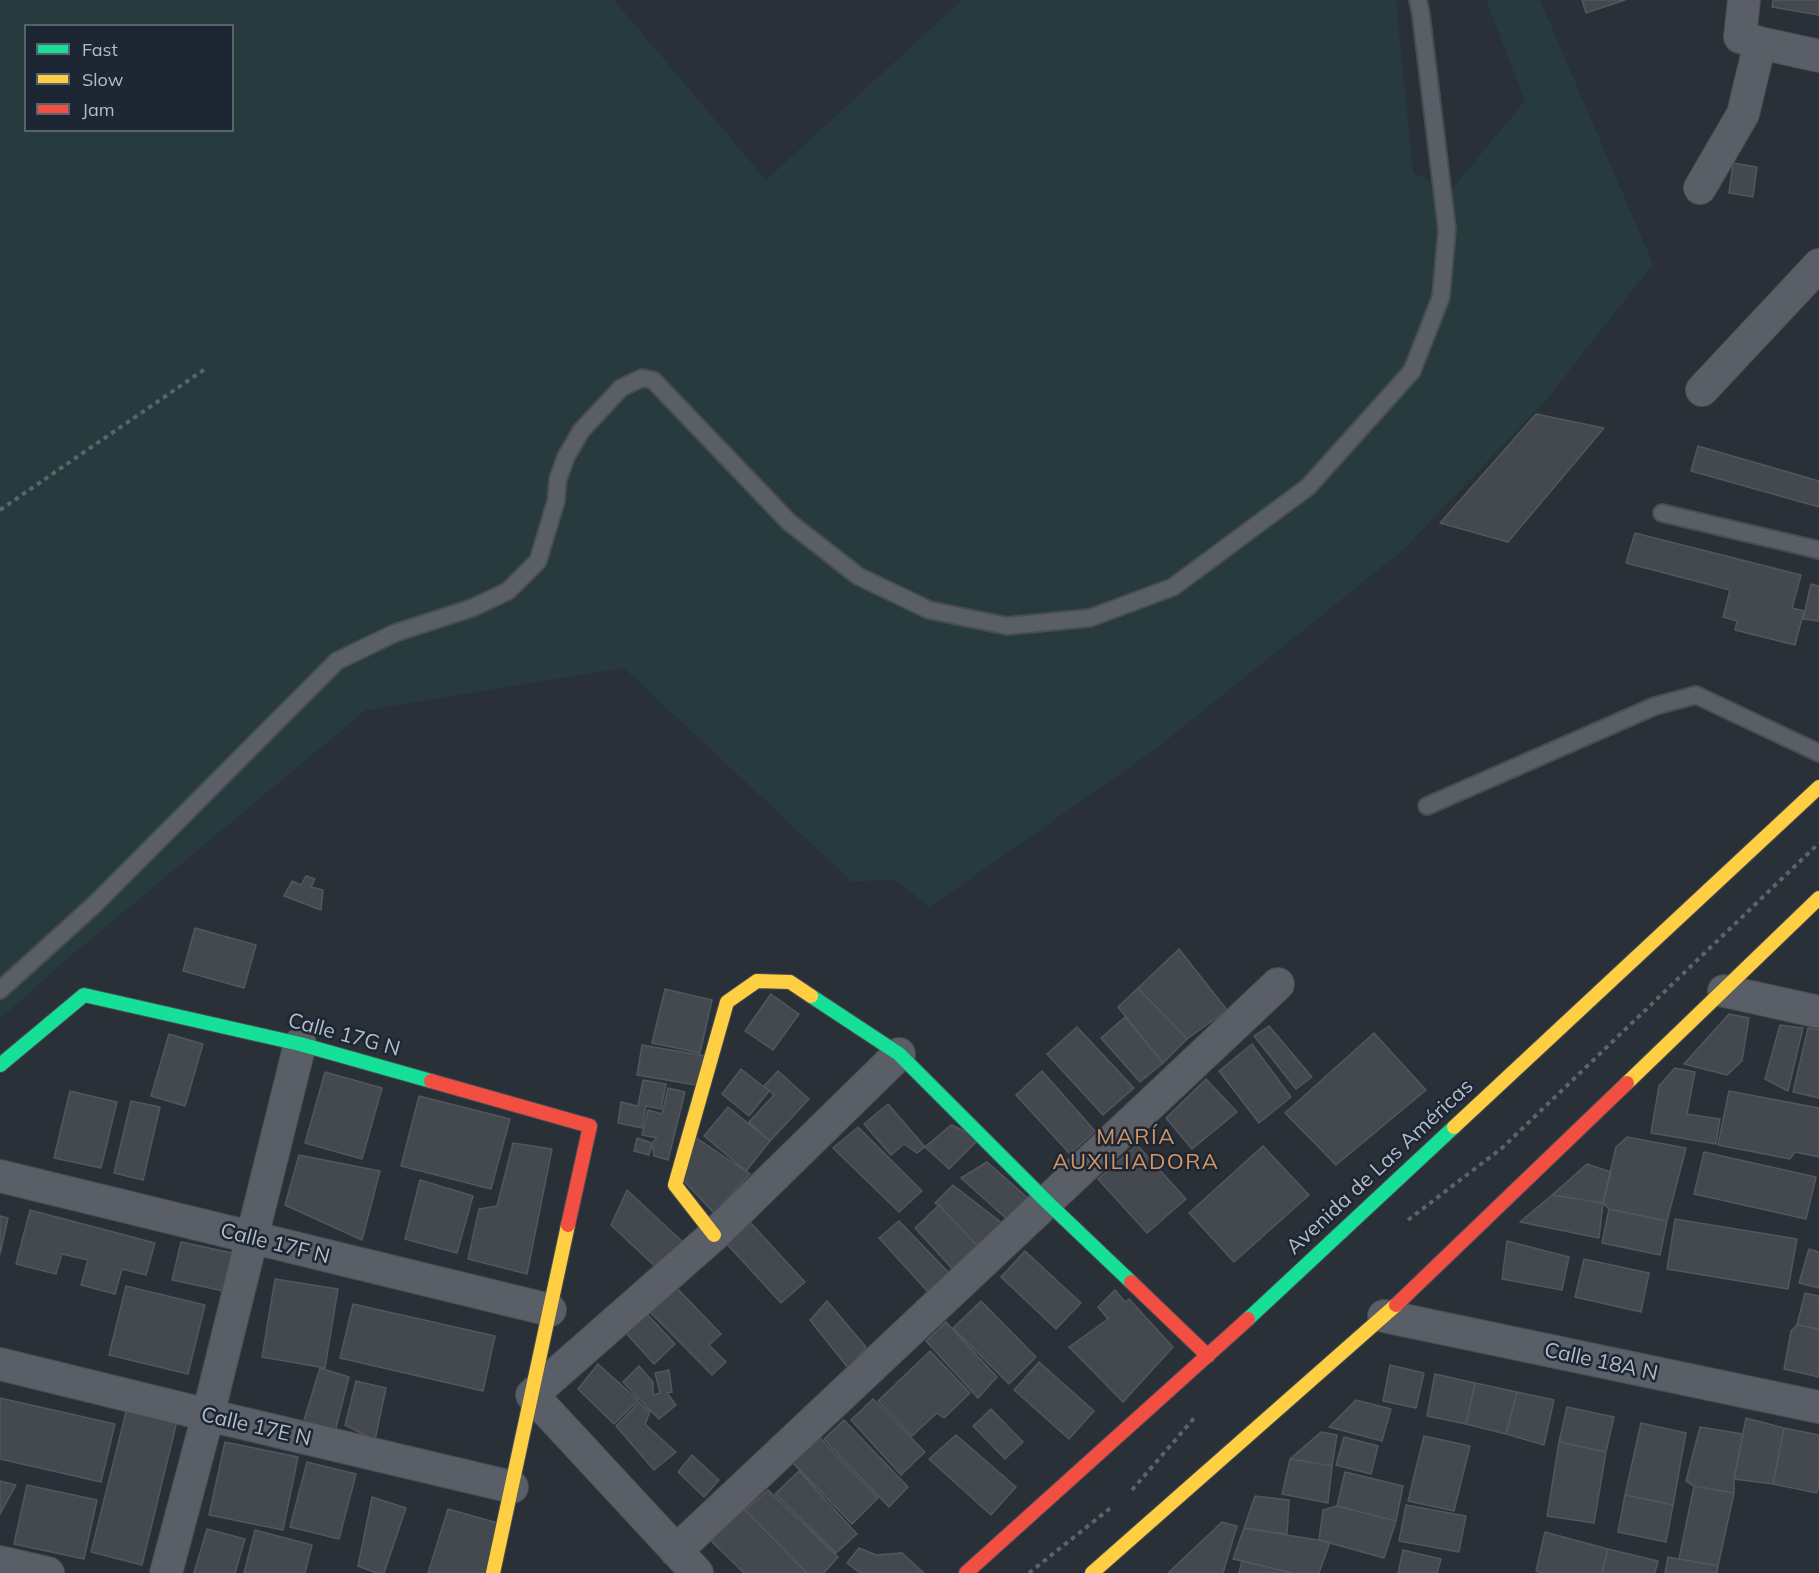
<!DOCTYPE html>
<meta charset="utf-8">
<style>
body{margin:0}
#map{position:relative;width:1819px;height:1573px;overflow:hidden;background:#2a3038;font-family:Mulish,sans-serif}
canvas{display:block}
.legend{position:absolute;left:24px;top:24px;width:210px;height:108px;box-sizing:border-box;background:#1d2633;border:2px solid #59626f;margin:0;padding:8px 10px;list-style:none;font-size:18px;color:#b4bcc9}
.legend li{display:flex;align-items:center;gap:12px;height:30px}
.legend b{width:30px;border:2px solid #59626f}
</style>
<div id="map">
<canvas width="1819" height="1573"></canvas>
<ul class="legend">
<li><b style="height:8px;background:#16e098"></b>Fast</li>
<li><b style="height:8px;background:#ffcf43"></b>Slow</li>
<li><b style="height:8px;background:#f24e42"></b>Jam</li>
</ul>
</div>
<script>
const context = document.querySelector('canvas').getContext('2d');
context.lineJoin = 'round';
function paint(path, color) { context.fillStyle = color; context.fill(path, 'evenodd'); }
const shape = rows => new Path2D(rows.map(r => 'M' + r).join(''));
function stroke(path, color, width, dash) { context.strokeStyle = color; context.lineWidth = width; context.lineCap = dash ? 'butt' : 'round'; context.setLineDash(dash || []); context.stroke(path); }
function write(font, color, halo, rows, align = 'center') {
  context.font = font + ' Mulish,sans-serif'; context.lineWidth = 5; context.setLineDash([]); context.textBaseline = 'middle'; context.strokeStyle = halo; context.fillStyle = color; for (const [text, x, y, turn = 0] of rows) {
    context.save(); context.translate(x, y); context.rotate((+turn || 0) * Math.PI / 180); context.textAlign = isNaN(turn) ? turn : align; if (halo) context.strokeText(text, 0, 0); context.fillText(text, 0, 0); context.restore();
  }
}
paint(shape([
 [0,0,614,0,766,180,962,0,1396,0,1413,173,1451,190,1525,101,1486,0,1540,0,1653,264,1547,399,1404,549,1157,748,930,907,896,881,880,880,852,882,624,668,366,710,60,965,0,1019],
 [26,26,232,26,232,130,26,130]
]), '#273a3e');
const building = shape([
 [1582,0,1625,0,1586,13,1582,0],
 [1773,0,1819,0,1819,15,1772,7,1773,0],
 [1733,163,1757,167,1753,197,1729,193,1733,163],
 [1536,414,1604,428,1508,542,1440,523,1536,414],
 [1698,446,1819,481,1819,507,1691,471,1698,446],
 [1635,533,1801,575,1792,608,1804,611,1795,645,1735,630,1737,621,1723,617,1730,590,1626,563,1635,533],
 [1811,584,1819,586,1819,621,1803,619,1811,584],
 [306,876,315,879,311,887,323,890,321,910,284,896,292,881,301,885,306,876],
 [195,928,256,945,244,988,183,971,195,928],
 [1179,949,1227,1010,1187,1039,1138,988,1179,949],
 [1138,988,1187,1039,1163,1063,1118,1007,1138,988],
 [665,989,712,1000,700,1053,652,1043,665,989],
 [771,994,799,1014,773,1050,745,1031,771,994],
 [1729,1014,1749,1018,1742,1061,1727,1075,1684,1064,1729,1014],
 [1125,1017,1163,1063,1140,1082,1101,1038,1125,1017],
 [1780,1025,1803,1028,1788,1091,1765,1079,1780,1025],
 [1269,1026,1312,1077,1296,1089,1254,1036,1269,1026],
 [1077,1027,1134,1088,1103,1115,1047,1054,1077,1027],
 [1808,1028,1819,1030,1819,1098,1793,1092,1808,1028],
 [1374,1033,1426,1090,1336,1165,1285,1113,1374,1033],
 [169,1034,203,1044,185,1106,151,1096,169,1034],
 [1252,1044,1291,1097,1259,1123,1219,1071,1252,1044],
 [642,1045,706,1056,701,1086,637,1075,642,1045],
 [1675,1068,1695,1072,1687,1114,1720,1119,1716,1144,1651,1133,1659,1086,1675,1068],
 [741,1069,769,1091,749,1116,722,1094,741,1069],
 [778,1071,809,1099,770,1141,749,1122,774,1095,764,1086,778,1071],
 [1042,1071,1095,1131,1070,1154,1016,1095,1042,1071],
 [325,1072,382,1088,362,1159,305,1143,325,1072],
 [1206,1079,1237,1112,1192,1149,1166,1118,1206,1079],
 [643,1080,666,1084,661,1109,646,1106,642,1128,618,1123,621,1102,638,1106,643,1080],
 [668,1088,685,1092,668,1160,654,1156,652,1143,657,1138,642,1135,648,1110,662,1114,668,1088],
 [70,1091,117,1102,101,1168,54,1158,70,1091],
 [1729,1091,1819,1108,1819,1157,1795,1152,1790,1159,1718,1145,1729,1091],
 [419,1096,510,1119,491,1189,401,1166,419,1096],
 [131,1101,160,1107,143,1180,114,1173,131,1101],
 [888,1104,925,1147,917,1153,904,1144,891,1155,864,1124,888,1104],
 [728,1107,770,1141,746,1171,704,1136,728,1107],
 [951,1125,980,1138,949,1169,925,1147,951,1125],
 [858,1127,922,1191,899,1212,833,1148,858,1127],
 [695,1137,750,1174,714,1213,682,1179,695,1137],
 [1627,1137,1686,1148,1667,1221,1609,1209,1603,1203,1616,1147,1627,1137],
 [637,1138,652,1143,649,1155,634,1151,637,1138],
 [513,1143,552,1149,527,1274,468,1259,479,1209,497,1206,513,1143],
 [1137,1145,1186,1199,1147,1233,1098,1179,1137,1145],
 [1263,1146,1309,1195,1234,1262,1189,1213,1263,1146],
 [1704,1152,1816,1177,1806,1219,1694,1194,1704,1152],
 [299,1155,380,1171,362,1240,285,1205,299,1155],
 [987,1162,1030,1200,1010,1222,961,1178,987,1162],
 [1587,1164,1611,1172,1603,1203,1552,1195,1587,1164],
 [420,1180,473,1196,457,1253,405,1239,420,1180],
 [953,1185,1007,1227,983,1252,939,1205,935,1203,953,1185],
 [627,1190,687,1246,662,1273,611,1225,627,1190],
 [1552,1195,1603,1203,1599,1238,1520,1222,1552,1195],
 [939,1205,983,1252,958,1275,915,1228,939,1205],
 [1609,1209,1667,1221,1660,1255,1602,1243,1609,1209],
 [30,1210,155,1243,146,1275,122,1269,115,1294,81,1285,88,1260,62,1254,56,1274,16,1264,30,1210],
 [0,1216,8,1218,0,1254,0,1216],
 [1675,1219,1797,1239,1788,1289,1667,1269,1675,1219],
 [748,1220,805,1282,781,1303,724,1241,748,1220],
 [899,1221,951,1275,929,1293,879,1238,899,1221],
 [1507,1241,1569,1257,1562,1290,1502,1279,1507,1241],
 [181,1242,237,1254,228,1292,172,1280,181,1242],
 [1809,1249,1819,1252,1819,1288,1799,1283,1809,1249],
 [1025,1251,1081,1303,1056,1329,1001,1277,1025,1251],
 [1584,1259,1649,1273,1641,1312,1575,1297,1584,1259],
 [275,1279,338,1289,325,1368,262,1357,275,1279],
 [673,1284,721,1334,709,1345,726,1362,712,1375,647,1309,673,1284],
 [126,1286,205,1305,188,1374,109,1355,126,1286],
 [1115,1290,1125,1302,1129,1299,1173,1347,1123,1402,1069,1347,1108,1319,1098,1307,1115,1290],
 [1805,1293,1819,1296,1819,1329,1797,1325,1805,1293],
 [827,1301,866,1347,848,1368,810,1320,827,1301],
 [981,1301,1036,1357,1009,1384,953,1328,981,1301],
 [353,1304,495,1336,483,1391,340,1358,353,1304],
 [647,1314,675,1344,654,1364,626,1333,647,1314],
 [946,1322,997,1377,978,1398,926,1341,946,1322],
 [1797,1325,1819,1329,1819,1377,1784,1369,1791,1331,1797,1325],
 [930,1351,970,1393,944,1418,937,1413,912,1436,878,1401,930,1351],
 [1039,1362,1094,1411,1069,1439,1014,1390,1039,1362],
 [598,1364,638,1400,614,1424,578,1389,598,1364],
 [1390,1365,1424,1373,1416,1408,1383,1401,1390,1365],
 [639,1366,653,1382,653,1395,660,1393,655,1373,669,1370,672,1392,667,1393,676,1405,659,1419,623,1382,639,1366],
 [320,1368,349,1377,332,1443,300,1433,320,1368],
 [1435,1374,1475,1383,1466,1424,1427,1416,1435,1374],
 [356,1381,386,1388,375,1440,345,1425,356,1381],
 [1475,1383,1517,1392,1506,1434,1466,1424,1475,1383],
 [1517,1392,1554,1400,1544,1445,1506,1434,1517,1392],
 [0,1398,115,1424,101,1482,0,1459,0,1398],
 [873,1399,925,1452,901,1475,851,1420,873,1399],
 [1356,1400,1391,1409,1382,1441,1329,1427,1356,1400],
 [639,1402,650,1412,645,1424,676,1452,654,1470,616,1426,639,1402],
 [128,1404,178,1417,142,1565,91,1552,128,1404],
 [1567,1407,1614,1417,1606,1452,1559,1442,1567,1407],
 [991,1409,1023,1442,1005,1459,973,1426,991,1409],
 [1746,1418,1784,1428,1773,1484,1734,1479,1746,1418],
 [844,1420,908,1487,889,1507,824,1439,844,1420],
 [1641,1423,1686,1433,1673,1505,1625,1495,1641,1423],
 [1700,1427,1743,1434,1734,1479,1734,1493,1694,1486,1686,1481,1700,1427],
 [1784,1428,1819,1435,1819,1483,1817,1493,1773,1484,1784,1428],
 [1321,1432,1337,1435,1332,1466,1290,1459,1321,1432],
 [817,1435,878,1498,852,1524,790,1460,817,1435],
 [956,1435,1016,1487,991,1515,929,1459,956,1435],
 [1424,1436,1470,1446,1454,1511,1408,1501,1424,1436],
 [1344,1437,1378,1446,1371,1474,1336,1465,1344,1437],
 [225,1442,298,1457,283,1530,209,1515,225,1442],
 [1559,1442,1606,1452,1594,1523,1547,1516,1559,1442],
 [692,1455,719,1480,704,1497,678,1472,692,1455],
 [1290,1459,1332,1466,1328,1503,1282,1494,1290,1459],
 [307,1462,356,1474,339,1539,290,1527,307,1462],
 [799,1471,857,1534,836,1553,775,1494,799,1471],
 [1345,1472,1403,1486,1396,1521,1337,1506,1345,1472],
 [0,1481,16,1485,0,1514,0,1481],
 [27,1485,97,1500,84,1559,14,1544,27,1485],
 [1694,1486,1734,1493,1718,1566,1679,1559,1694,1486],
 [768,1490,838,1557,824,1573,807,1573,745,1510,768,1490],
 [1625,1495,1673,1505,1666,1542,1618,1532,1625,1495],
 [1255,1496,1289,1500,1287,1534,1244,1528,1255,1496],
 [372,1497,406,1508,384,1573,376,1573,358,1566,372,1497],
 [1406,1505,1466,1516,1459,1552,1399,1541,1406,1505],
 [1337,1506,1396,1521,1384,1558,1319,1540,1323,1510,1337,1506],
 [741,1508,745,1510,807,1573,744,1573,709,1539,741,1508],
 [448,1509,498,1523,489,1573,428,1573,448,1509],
 [1222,1522,1237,1526,1223,1573,1168,1573,1222,1522],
 [1244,1528,1330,1542,1319,1573,1293,1573,1233,1559,1244,1528],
 [207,1529,245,1539,235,1573,194,1573,207,1529],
 [255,1530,312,1545,305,1573,244,1573,255,1530],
 [1545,1532,1608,1549,1602,1573,1542,1573,1536,1571,1545,1532],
 [859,1548,876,1555,902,1553,924,1573,860,1573,847,1563,859,1548],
 [1608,1549,1658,1561,1655,1573,1602,1573,1608,1549],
 [1403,1550,1441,1559,1437,1573,1398,1573,1403,1550],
 [1668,1557,1718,1566,1717,1573,1665,1573,1668,1557],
 [1242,1561,1293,1573,1239,1573,1242,1561]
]);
paint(building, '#444950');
stroke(building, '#52575f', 1.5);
const lane = shape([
 [1662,513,1819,550],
 [1427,806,1655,706,1696,695,1819,753],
 [0,990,94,905,337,661,395,633,472,608,508,591,538,561,556,501,558,479,566,457,581,431,621,388,642,378,653,380,789,522,858,576,929,610,1007,626,1090,618,1173,587,1308,487,1412,371,1441,297,1447,229,1421,15,1418,0]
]);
const street = shape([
 [1744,0,1740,37,1760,43,1819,56],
 [1700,188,1743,114,1760,43],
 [1702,390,1819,265],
 [1724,991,1819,1012],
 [0,1176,550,1310],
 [1384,1316,1819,1407],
 [0,1364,208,1415,512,1487],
 [676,1551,1278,984],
 [0,1562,48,1573],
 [166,1573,208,1415,300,1044],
 [697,1573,532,1395,714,1235,899,1054]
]);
const fast = shape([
 [811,996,899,1054,1047,1202,1131,1282],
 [0,1065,84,995,300,1044,431,1081],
 [1248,1319,1454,1127]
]);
const slow = shape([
 [1627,1083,1819,898],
 [1454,1127,1819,787],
 [714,1235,675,1185,727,1002,757,981,790,982,811,996],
 [493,1573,568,1225],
 [1092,1573,1396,1305]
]);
const jam = shape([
 [431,1081,590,1126,568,1225],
 [1131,1282,1208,1356],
 [1396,1305,1627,1083],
 [966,1573,1248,1319]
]);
stroke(lane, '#484c53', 20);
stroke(street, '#484c53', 34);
stroke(fast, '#484c53', 16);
stroke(slow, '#484c53', 16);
stroke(jam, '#484c53', 16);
stroke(shape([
 [0,510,205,369],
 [1408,1220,1502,1148,1819,843],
 [1132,1490,1196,1416],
 [1029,1573,1113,1506]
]), '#5d636a', 4, [4.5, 4.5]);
stroke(lane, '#5a5e66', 16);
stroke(street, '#5a5e66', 32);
stroke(fast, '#16e098', 14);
stroke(slow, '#ffcf43', 14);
stroke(jam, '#f24e42', 14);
write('21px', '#b4bcc9', '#1d2633', [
 ["Calle 17G N",344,1035,15],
 ["Avenida de Las Américas",1380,1167,-43],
 ["Calle 17F N",275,1244,14],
 ["Calle 18A N",1601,1362,12],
 ["Calle 17E N",256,1427,13]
]);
context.letterSpacing = '1.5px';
write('22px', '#d59563', '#1d2633', [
 ["MARÍA",1136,1137],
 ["AUXILIADORA",1136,1162]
]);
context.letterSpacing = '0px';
</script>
